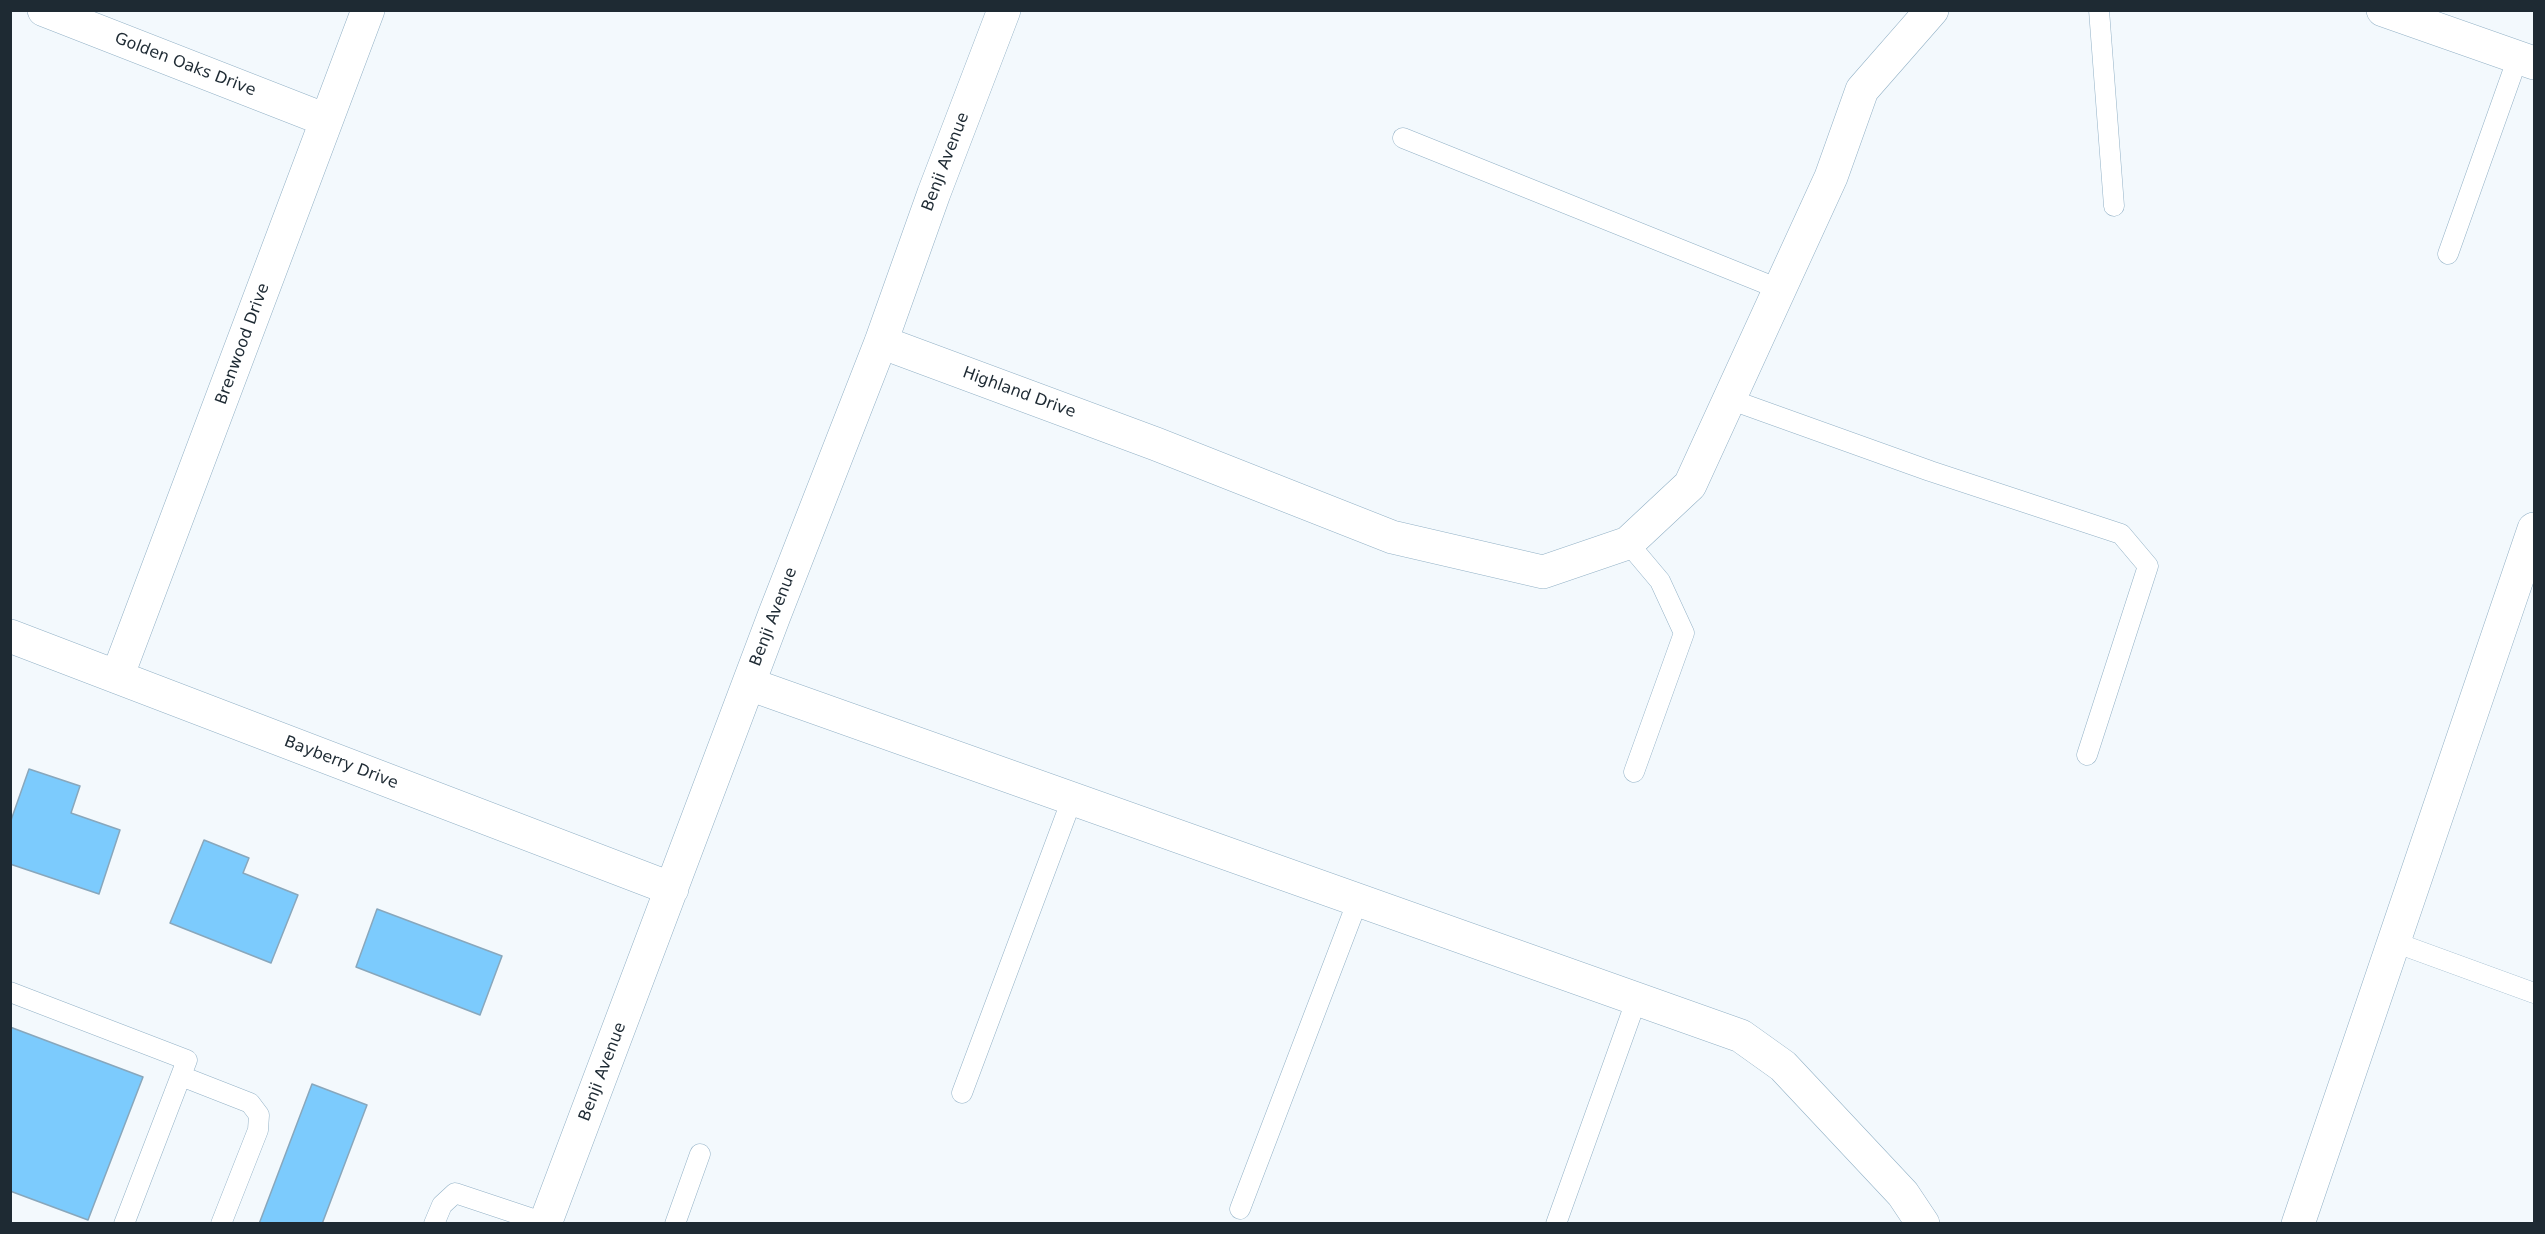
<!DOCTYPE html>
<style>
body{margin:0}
#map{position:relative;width:2545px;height:1234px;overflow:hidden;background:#f3f9fd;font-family:"DejaVu Sans",sans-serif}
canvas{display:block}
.frame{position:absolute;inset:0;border:12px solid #1e2a33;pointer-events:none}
</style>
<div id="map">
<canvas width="2545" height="1234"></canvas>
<div class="frame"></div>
</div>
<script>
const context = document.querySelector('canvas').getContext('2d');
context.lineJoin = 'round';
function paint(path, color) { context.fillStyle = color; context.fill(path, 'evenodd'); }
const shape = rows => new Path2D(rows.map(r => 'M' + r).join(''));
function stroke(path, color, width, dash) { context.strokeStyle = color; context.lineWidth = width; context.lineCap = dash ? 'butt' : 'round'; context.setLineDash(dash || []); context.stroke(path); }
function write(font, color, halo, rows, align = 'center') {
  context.font = font + ' "DejaVu Sans",sans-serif'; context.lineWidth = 4.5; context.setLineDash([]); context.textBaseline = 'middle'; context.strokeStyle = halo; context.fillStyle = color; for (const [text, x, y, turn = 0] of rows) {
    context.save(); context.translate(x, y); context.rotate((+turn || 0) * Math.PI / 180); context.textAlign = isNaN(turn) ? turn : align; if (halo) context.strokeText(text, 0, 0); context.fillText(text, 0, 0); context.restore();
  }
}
const building = shape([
 [29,769,80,786,71,813,120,830,99,894,10,864,10,823,29,769],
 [204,840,249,858,243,873,298,895,271,963,170,923,204,840],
 [377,909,502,956,480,1015,356,967,377,909],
 [10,1027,143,1077,88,1220,10,1191,10,1027],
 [312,1084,367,1105,322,1224,259,1224,312,1084]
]);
paint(building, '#7ccbfd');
stroke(building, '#88a7bc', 1.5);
const service = shape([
 [2099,10,2114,206],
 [1403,138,1779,289],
 [2448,254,2518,57],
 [1729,399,1930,471,2121,534,2148,566,2087,755],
 [1628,543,1660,581,1684,633,1634,772],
 [2394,942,2534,993],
 [10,992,187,1060,124,1224],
 [181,1076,250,1103,259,1115,258,1130,221,1224],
 [962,1093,1072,799],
 [1240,1209,1358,900],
 [434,1224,442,1205,455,1193,545,1223],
 [675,1224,700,1154],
 [1556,1224,1637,998]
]);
const minor = shape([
 [44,10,326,120],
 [2383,10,2534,63],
 [881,342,1156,444,1392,537,1543,572,1628,543,1690,485,1831,177,1862,90,1932,10],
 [10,636,672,889],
 [117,677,368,10],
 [749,684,1741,1036,1783,1066,1903,1194,1923,1224],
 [545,1224,774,616,881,342,934,193,1004,10],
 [2298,1224,2534,529]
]);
stroke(service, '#92b1c6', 21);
stroke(minor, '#92b1c6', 34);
stroke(service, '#fff', 20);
stroke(minor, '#fff', 33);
write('16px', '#1e2a33', '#fff', [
 ["Golden Oaks Drive",185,65,21],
 ["Benji Avenue",946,162,-69],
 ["Brenwood Drive",243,344,-70],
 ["Highland Drive",1019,393,20],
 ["Benji Avenue",774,617,-69],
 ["Bayberry Drive",341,763,21],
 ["Benji Avenue",603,1072,-69]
]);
</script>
